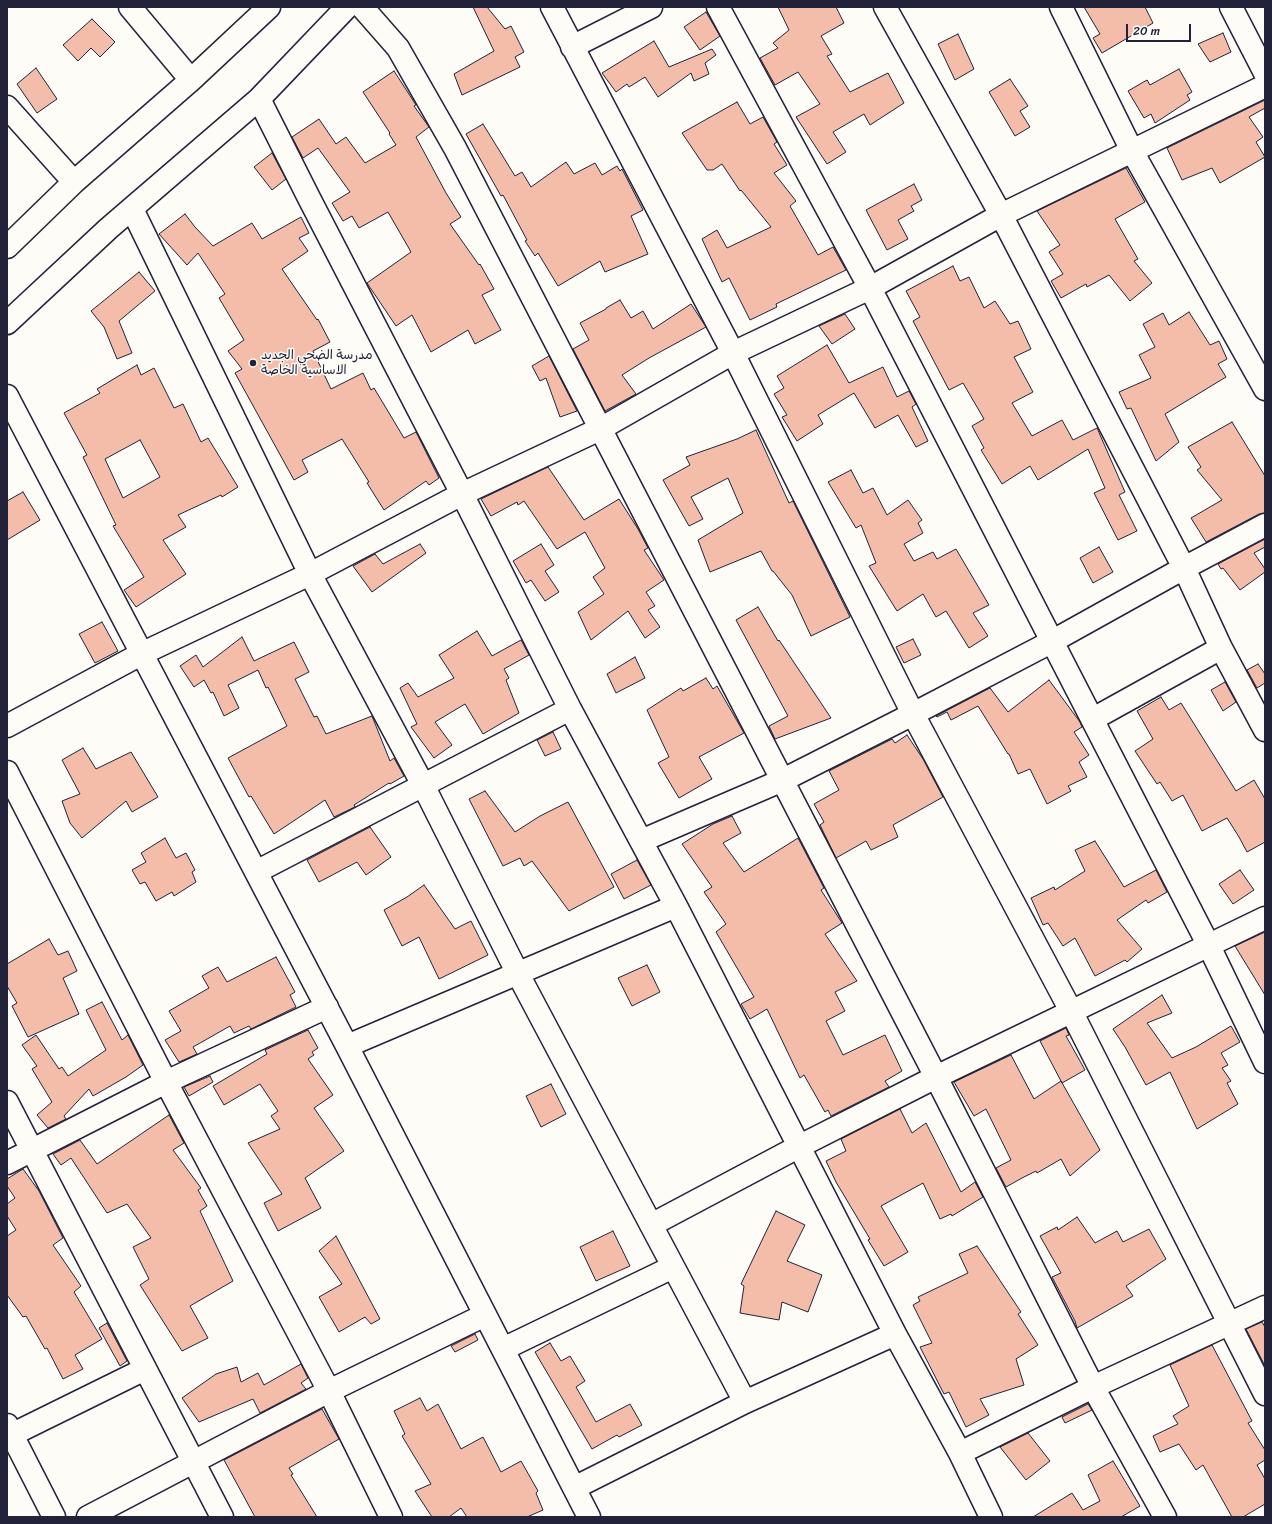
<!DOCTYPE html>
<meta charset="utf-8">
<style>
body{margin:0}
#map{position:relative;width:1272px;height:1524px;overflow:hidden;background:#fdfcf7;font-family:Sriracha,sans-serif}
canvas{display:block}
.frame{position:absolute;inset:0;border:8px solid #22223b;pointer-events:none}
.scale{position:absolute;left:1126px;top:24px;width:65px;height:18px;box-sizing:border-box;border:2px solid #22223b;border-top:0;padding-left:5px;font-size:12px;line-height:14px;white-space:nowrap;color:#22223b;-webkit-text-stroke:3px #fdfcf7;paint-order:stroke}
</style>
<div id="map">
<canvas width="1272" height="1524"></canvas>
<div class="frame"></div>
<div class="scale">20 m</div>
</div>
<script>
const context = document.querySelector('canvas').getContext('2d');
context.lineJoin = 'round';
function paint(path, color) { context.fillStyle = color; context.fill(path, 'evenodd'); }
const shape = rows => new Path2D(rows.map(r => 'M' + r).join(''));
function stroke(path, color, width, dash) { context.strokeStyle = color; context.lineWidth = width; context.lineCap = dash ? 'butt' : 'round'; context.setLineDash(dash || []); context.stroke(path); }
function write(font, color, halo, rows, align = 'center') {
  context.font = font + ' Sriracha,"Playpen Sans Arabic",sans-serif'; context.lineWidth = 3; context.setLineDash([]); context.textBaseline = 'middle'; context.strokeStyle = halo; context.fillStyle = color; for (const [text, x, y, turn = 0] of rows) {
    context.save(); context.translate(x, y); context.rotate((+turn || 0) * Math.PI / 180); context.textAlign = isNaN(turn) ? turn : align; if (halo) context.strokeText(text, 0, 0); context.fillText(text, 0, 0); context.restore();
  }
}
const building = shape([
 [473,7,487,7,505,29,511,26,524,52,515,57,520,67,462,95,454,74,494,51,473,7],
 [778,7,836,7,844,23,821,36,832,54,827,56,850,92,888,73,904,103,870,125,864,114,833,132,846,152,827,164,796,117,820,104,798,72,775,85,760,58,778,48,773,43,789,30,778,7],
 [1084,7,1145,7,1153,23,1102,53,1093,38,1100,34,1084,7],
 [706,12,720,36,700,50,684,27,706,12],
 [92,19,115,42,100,57,91,48,78,61,63,45,92,19],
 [1223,33,1231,52,1210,62,1198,44,1223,33],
 [958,34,974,69,955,80,938,44,958,34],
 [654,41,669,67,712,49,716,55,705,63,709,74,694,81,691,73,658,97,645,77,629,87,627,84,616,92,602,73,654,41],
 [36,68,57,99,37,113,17,84,36,68],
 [1179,69,1192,92,1187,95,1190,100,1155,123,1151,114,1144,118,1128,91,1147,80,1150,85,1179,69],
 [394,71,416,105,414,106,429,127,416,137,446,193,461,217,450,224,479,265,480,264,494,289,482,295,501,330,475,344,468,330,431,352,412,315,396,326,367,283,411,252,388,212,359,228,352,216,343,221,332,203,350,192,318,148,303,158,292,137,319,119,336,144,346,137,365,163,396,145,389,134,390,133,363,92,394,71],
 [1010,79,1028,106,1020,111,1030,127,1015,136,989,92,1010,79],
 [1265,100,1265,108,1249,117,1263,137,1256,142,1265,157,1220,183,1212,168,1182,180,1167,148,1265,100],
 [737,102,750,124,763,117,777,142,774,144,787,165,774,173,796,201,790,206,818,255,833,247,846,270,776,304,777,307,750,320,729,278,722,282,702,239,717,230,727,248,771,227,741,190,740,191,722,164,713,170,707,170,682,133,737,102],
 [483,124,515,176,522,172,531,187,566,162,574,174,595,163,602,175,617,166,620,171,622,169,643,210,631,216,648,254,605,272,600,261,558,286,538,253,535,256,525,241,527,240,503,195,501,196,466,134,483,124],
 [272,153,286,179,272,190,254,167,272,153],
 [1126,168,1145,202,1115,219,1138,259,1134,261,1152,283,1130,301,1109,275,1087,287,1086,284,1061,298,1051,281,1063,274,1049,252,1060,245,1037,211,1126,168],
 [914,184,922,200,911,206,914,211,898,220,908,239,887,250,866,210,914,184],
 [185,214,195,227,213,246,252,223,262,239,301,217,309,233,299,238,308,251,282,269,317,320,318,319,330,342,313,351,331,389,363,373,371,390,374,388,404,438,416,432,439,478,429,485,426,481,384,510,367,483,369,482,342,439,302,460,308,472,294,480,235,373,242,369,228,351,244,340,219,298,225,294,198,253,187,265,159,234,185,214],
 [953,266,960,281,969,277,984,308,995,301,1010,324,1018,321,1031,349,1014,357,1033,392,1012,403,1032,436,1062,420,1073,440,1097,428,1125,492,1119,495,1137,531,1118,540,1094,493,1105,488,1088,449,1038,480,1030,466,1002,484,981,450,984,448,972,426,984,419,963,383,949,390,913,321,920,317,906,291,953,266],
 [139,272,155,291,119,321,132,353,117,359,104,327,91,311,139,272],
 [620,300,631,318,643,311,653,329,691,304,706,327,649,358,622,375,636,394,605,411,573,349,589,340,580,323,606,309,606,308,620,300],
 [1189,312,1210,345,1219,341,1227,359,1218,364,1226,377,1165,414,1179,442,1156,461,1131,408,1127,409,1119,392,1151,378,1139,355,1155,347,1143,324,1163,313,1169,325,1189,312],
 [845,314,855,329,832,344,819,326,845,314],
 [827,345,849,383,883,367,897,397,909,391,916,404,912,407,928,441,916,447,898,415,875,428,854,393,818,415,823,424,797,441,782,417,787,415,774,394,784,388,777,376,827,345],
 [549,356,577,411,560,417,546,378,540,381,532,366,549,356],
 [137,365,141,375,154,368,174,408,183,404,201,442,208,438,238,487,222,497,221,495,178,515,186,527,163,540,186,574,136,607,124,590,144,577,113,526,116,525,83,457,87,455,64,413,100,393,97,389,137,365],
 [140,440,160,477,123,498,105,459,140,440],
 [1232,422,1265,476,1265,513,1259,514,1206,542,1191,518,1222,500,1197,470,1201,467,1188,447,1232,422],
 [756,430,789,503,793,501,850,617,811,636,792,595,773,571,772,571,761,551,710,572,698,540,743,513,728,478,691,497,703,519,689,526,663,480,690,465,686,457,737,439,756,430],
 [548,467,584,520,619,499,638,529,648,548,644,550,664,580,646,592,655,606,648,610,660,627,645,638,628,611,591,640,578,612,604,594,593,577,605,568,585,532,557,549,524,501,518,505,517,502,491,516,481,499,548,467],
 [851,470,863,493,873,488,887,515,908,500,922,520,918,523,923,533,904,544,914,561,933,552,937,559,956,549,989,605,973,613,988,636,969,648,946,611,936,617,923,594,897,611,869,566,876,563,861,525,856,528,828,482,851,470],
 [23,492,40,520,7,540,7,501,23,492],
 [1265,539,1265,547,1254,553,1265,569,1265,572,1240,590,1223,568,1221,569,1218,564,1265,539],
 [420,544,426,553,372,592,353,566,375,554,383,564,420,544],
 [541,544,554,565,545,571,559,592,545,601,531,580,526,583,513,561,541,544],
 [1099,547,1113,572,1093,583,1080,558,1099,547],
 [758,607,778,641,779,640,831,718,775,739,769,726,788,716,736,620,758,607],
 [102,622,118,651,95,663,79,634,102,622],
 [477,631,492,656,521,640,529,655,504,669,509,678,506,680,519,713,483,734,465,704,435,722,452,745,434,758,411,727,417,724,400,688,408,683,418,697,454,678,439,655,477,631],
 [242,637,254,661,294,642,309,672,295,679,314,717,317,716,326,734,372,716,390,761,394,758,404,776,390,784,389,783,354,805,355,807,334,817,325,800,274,834,251,796,249,797,228,758,287,726,268,687,266,688,258,670,228,685,239,708,224,716,213,692,211,693,204,680,194,687,180,666,196,655,203,667,242,637],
 [913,639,921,655,904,663,896,647,913,639],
 [635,657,645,678,616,693,607,674,635,657],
 [1258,664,1265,674,1265,683,1257,688,1247,670,1258,664],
 [706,678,713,689,717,686,744,733,699,757,712,779,679,798,658,763,669,757,647,710,681,688,683,691,706,678],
 [1049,680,1080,722,1082,727,1074,732,1089,755,1079,762,1087,777,1068,786,1071,791,1047,804,1030,769,1018,774,1009,754,1008,754,978,706,951,720,947,712,937,717,936,716,990,688,1008,712,1049,680],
 [1225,682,1236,702,1223,711,1211,690,1225,682],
 [1161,697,1169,710,1181,703,1236,791,1254,780,1265,799,1265,842,1247,852,1239,837,1227,818,1202,831,1183,795,1172,801,1160,782,1157,784,1135,751,1153,739,1137,711,1161,697],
 [553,732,561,749,545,756,537,740,553,732],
 [907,735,923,759,943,797,893,825,898,837,871,850,866,841,836,858,820,825,824,822,814,804,839,790,829,771,892,739,895,743,907,735],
 [83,748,96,769,131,752,158,797,132,812,126,801,82,838,70,823,62,801,80,794,62,760,83,748],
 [485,791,515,832,540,816,568,802,614,887,569,911,532,861,524,866,520,858,503,866,469,799,485,791],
 [732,816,741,833,723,843,744,872,798,838,824,888,821,890,842,923,825,934,857,981,835,992,845,1011,826,1021,843,1055,885,1035,902,1071,885,1081,889,1087,831,1116,828,1110,825,1112,804,1075,800,1078,767,1009,750,1019,741,1004,754,997,716,932,726,924,704,892,712,887,682,844,713,824,732,816],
 [370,827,391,857,366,875,357,862,319,882,307,860,370,827],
 [165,838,176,858,186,853,195,870,192,872,196,882,174,896,172,892,156,901,145,882,140,884,132,870,146,862,141,853,165,838],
 [1095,841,1124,887,1156,870,1167,892,1148,903,1146,900,1117,920,1142,949,1127,962,1125,960,1095,976,1075,938,1063,946,1048,923,1043,925,1031,898,1054,887,1055,890,1085,871,1075,850,1095,841],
 [637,860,651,885,624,899,611,874,637,860],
 [1240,870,1254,890,1233,904,1219,884,1240,870],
 [424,885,455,929,471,921,488,955,439,979,419,937,402,946,384,910,407,897,424,885],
 [1265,932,1265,995,1235,946,1265,932],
 [49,939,58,955,68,951,77,971,63,978,79,1014,28,1037,12,1006,17,1003,7,986,7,964,49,939],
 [276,957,295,992,290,995,296,1007,251,1029,249,1026,234,1033,230,1026,193,1047,197,1054,179,1062,165,1040,181,1031,169,1011,209,988,202,976,218,967,227,982,276,957],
 [647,965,660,992,632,1006,618,978,647,965],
 [1162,995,1172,1013,1147,1023,1172,1058,1196,1047,1231,1026,1240,1042,1221,1053,1228,1065,1222,1068,1231,1081,1227,1083,1238,1104,1197,1129,1170,1072,1146,1085,1125,1047,1113,1029,1162,995],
 [102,1002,122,1040,128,1035,143,1065,126,1077,93,1096,89,1089,64,1116,66,1119,48,1128,37,1115,52,1102,32,1069,37,1066,22,1045,36,1035,59,1069,62,1067,68,1076,106,1050,86,1010,102,1002],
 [1066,1028,1069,1035,1066,1036,1085,1070,1062,1083,1040,1041,1066,1028],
 [308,1030,318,1048,312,1052,314,1055,308,1059,333,1095,314,1108,344,1151,305,1178,321,1208,278,1231,264,1203,282,1194,248,1143,280,1129,271,1116,278,1111,260,1084,224,1105,213,1086,267,1054,265,1050,308,1030],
 [1011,1055,1034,1099,1061,1081,1100,1150,1070,1176,1061,1159,1037,1173,1036,1171,1022,1178,1006,1187,996,1168,1011,1160,986,1109,974,1116,954,1082,1011,1055],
 [210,1076,213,1082,189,1096,184,1087,210,1076],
 [551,1084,566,1114,541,1127,526,1096,551,1084],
 [900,1109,912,1133,926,1123,961,1192,975,1182,983,1197,952,1216,951,1214,940,1219,923,1183,881,1206,908,1252,884,1266,868,1240,870,1239,836,1182,826,1161,846,1151,841,1139,900,1109],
 [169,1115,184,1143,173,1150,201,1188,198,1190,207,1206,200,1211,233,1281,190,1306,208,1338,182,1351,140,1285,149,1279,133,1247,151,1238,127,1204,107,1213,71,1158,61,1165,53,1154,80,1140,97,1164,169,1115],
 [23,1169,39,1191,63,1238,53,1245,81,1286,74,1292,102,1339,75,1355,83,1369,63,1379,47,1348,45,1349,26,1316,23,1317,7,1295,7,1236,16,1230,7,1216,7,1204,15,1198,7,1186,7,1179,23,1169],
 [776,1211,805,1225,787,1261,822,1275,808,1312,782,1302,779,1320,740,1313,744,1286,741,1284,776,1211],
 [1077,1217,1095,1243,1117,1231,1123,1242,1149,1229,1166,1259,1126,1286,1133,1296,1077,1328,1075,1321,1052,1277,1061,1273,1040,1236,1057,1227,1058,1230,1077,1217],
 [613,1231,630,1266,596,1281,580,1247,613,1231],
 [336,1236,380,1319,371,1324,365,1317,339,1332,319,1297,342,1284,319,1251,336,1236],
 [977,1246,1021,1312,1018,1314,1038,1345,1016,1359,1024,1385,980,1399,989,1415,966,1427,949,1392,944,1394,920,1347,932,1343,913,1305,920,1301,918,1297,968,1273,959,1254,977,1246],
 [1262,1322,1265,1327,1265,1366,1246,1329,1262,1322],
 [107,1323,127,1361,120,1366,99,1328,107,1323],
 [475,1334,478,1340,455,1352,451,1346,475,1334],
 [550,1343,561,1361,570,1356,585,1381,576,1387,596,1422,630,1404,642,1425,619,1437,617,1435,592,1449,535,1352,550,1343],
 [1212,1345,1252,1421,1248,1423,1265,1450,1265,1460,1257,1465,1265,1479,1265,1504,1243,1517,1232,1517,1203,1465,1196,1470,1179,1444,1160,1452,1153,1436,1178,1424,1173,1416,1189,1406,1170,1365,1212,1345],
 [301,1364,308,1378,301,1383,306,1389,260,1413,253,1399,199,1422,182,1398,216,1374,237,1367,241,1382,258,1373,264,1385,301,1364],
 [420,1398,427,1411,438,1404,461,1449,483,1437,501,1472,521,1461,538,1491,536,1493,543,1510,527,1517,467,1517,461,1508,449,1517,432,1517,415,1491,431,1484,402,1436,405,1434,394,1411,420,1398],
 [1088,1404,1092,1410,1065,1423,1062,1417,1088,1404],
 [322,1409,339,1439,289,1468,293,1474,291,1475,317,1517,255,1517,224,1460,322,1409],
 [1028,1433,1050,1461,1026,1480,1000,1447,1028,1433],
 [1113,1461,1140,1506,1121,1517,1033,1517,1072,1493,1083,1510,1100,1501,1088,1475,1113,1461]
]);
paint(building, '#f4bda9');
stroke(building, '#22223b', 1);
const minor = shape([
 [130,7,191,80],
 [362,7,398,48,455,148,936,1077,1093,1387,1165,1517],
 [552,7,733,353,913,714,1071,1011,1265,1394],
 [718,7,870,288,1209,946,1265,1062],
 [885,7,1001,215,1184,568,1221,648,1265,730],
 [1061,7,1132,151,1265,389],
 [1231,7,1265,73],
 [572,47,651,7],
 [259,99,309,198,462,494,570,709,676,906,895,1334,960,1453,991,1517],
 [7,107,74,182],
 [132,209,310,574,423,785,518,974,745,1402],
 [7,247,74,182,191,80,269,7],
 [7,323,109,228,259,99,347,7],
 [7,396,347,1046,589,1517],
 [1093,719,1221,648],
 [7,726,141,654,310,574,462,494,600,429,733,353,870,288,1001,215,1265,86],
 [7,772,166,1082,329,1391,391,1517],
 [641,841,783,780,913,714,1051,642,1184,568,1265,525],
 [256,872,570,709],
 [347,1046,676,906],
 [7,1102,222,1517],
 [7,1163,166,1082,327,1007],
 [651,1225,798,1147,936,1077,1265,918],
 [503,1349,673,1267],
 [7,1425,54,1517],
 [7,1437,145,1369],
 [960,1453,1093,1387,1265,1307],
 [574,1488,745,1402,895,1334],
 [88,1517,329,1391,485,1315]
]);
stroke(minor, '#22223b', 25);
stroke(minor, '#fdfcf7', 22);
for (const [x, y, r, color] of [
 [253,363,4,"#22223b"]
]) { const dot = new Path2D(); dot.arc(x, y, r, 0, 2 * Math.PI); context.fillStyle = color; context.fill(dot); stroke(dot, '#fdfcf7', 1.5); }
write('13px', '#22223b', '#fdfcf7', [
 ["مدرسة الضحي الجديد",261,356],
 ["الاساسية الخاصة",261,371]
], 'left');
</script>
